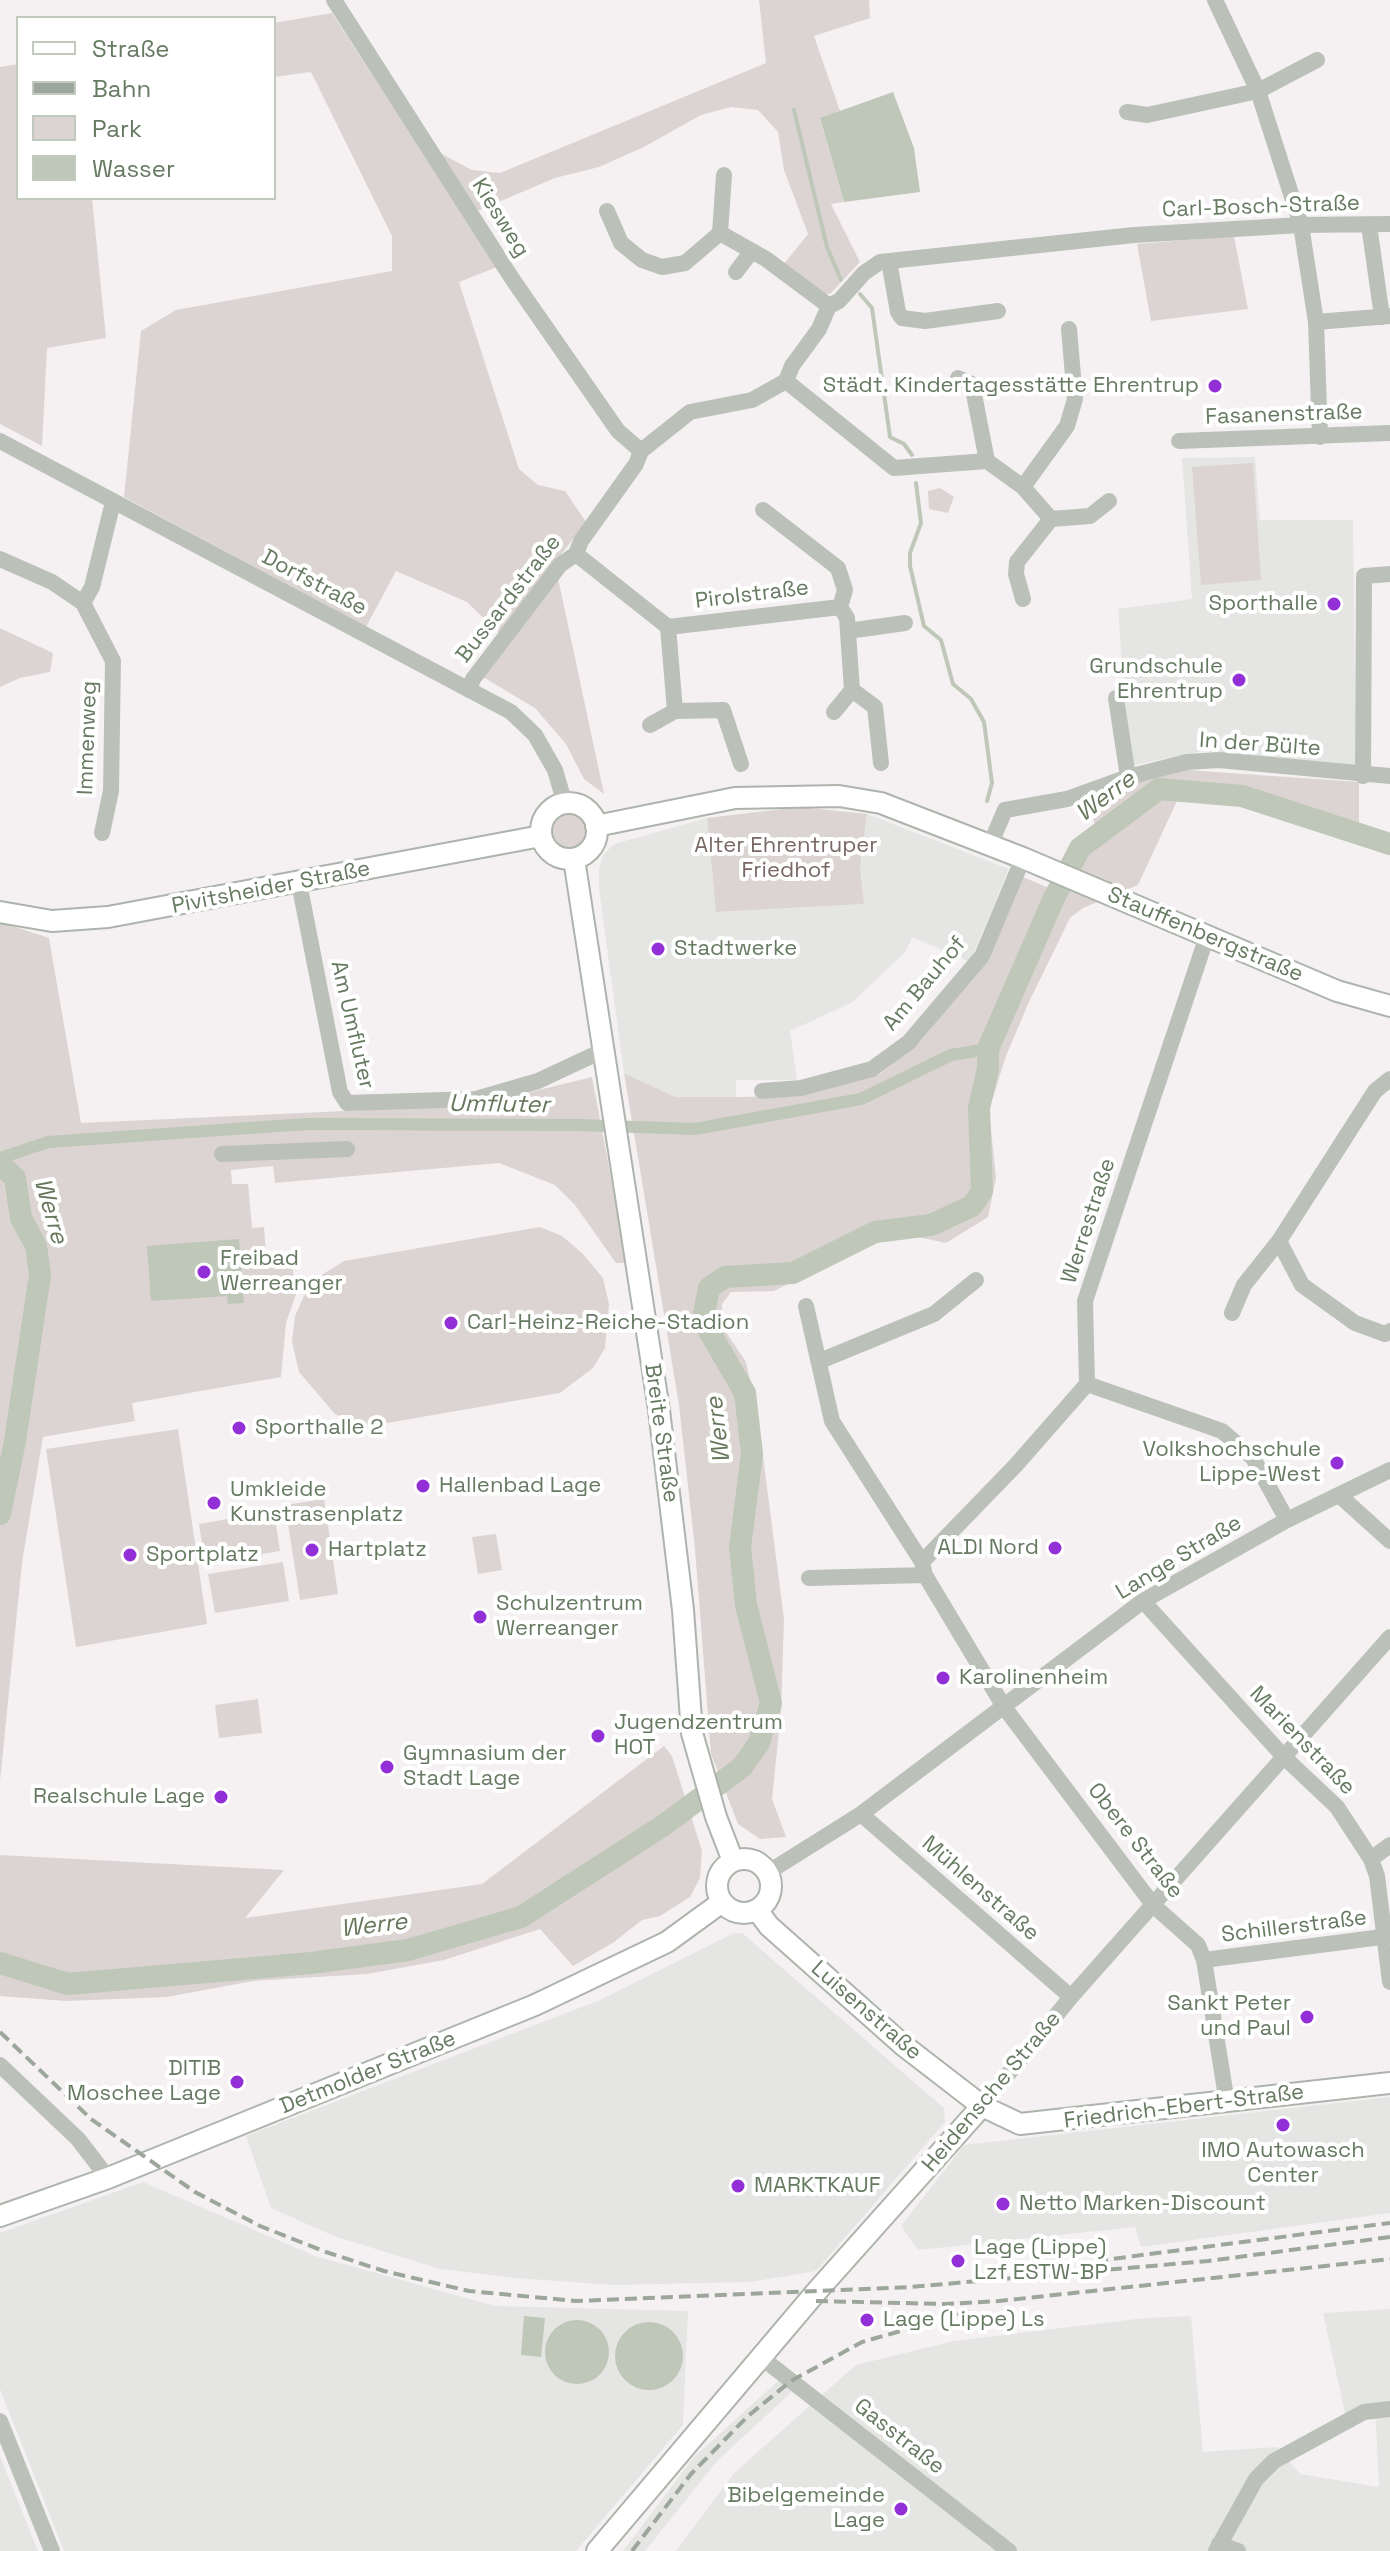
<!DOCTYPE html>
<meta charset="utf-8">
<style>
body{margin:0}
#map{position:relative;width:1390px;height:2551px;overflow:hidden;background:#f5f1f3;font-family:"Space Grotesk",sans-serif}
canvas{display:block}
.legend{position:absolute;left:16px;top:16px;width:260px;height:184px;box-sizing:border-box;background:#fff;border:2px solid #c2cac0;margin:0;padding:10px 14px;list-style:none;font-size:24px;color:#667a62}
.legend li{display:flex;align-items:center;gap:16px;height:40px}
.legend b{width:40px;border:2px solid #c2cac0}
</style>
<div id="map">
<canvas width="1390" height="2551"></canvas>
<ul class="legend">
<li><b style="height:10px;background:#fff"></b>Straße</li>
<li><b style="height:10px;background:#9ca69a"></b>Bahn</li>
<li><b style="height:22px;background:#dbd4d3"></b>Park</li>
<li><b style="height:22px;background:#bec7b8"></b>Wasser</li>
</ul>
</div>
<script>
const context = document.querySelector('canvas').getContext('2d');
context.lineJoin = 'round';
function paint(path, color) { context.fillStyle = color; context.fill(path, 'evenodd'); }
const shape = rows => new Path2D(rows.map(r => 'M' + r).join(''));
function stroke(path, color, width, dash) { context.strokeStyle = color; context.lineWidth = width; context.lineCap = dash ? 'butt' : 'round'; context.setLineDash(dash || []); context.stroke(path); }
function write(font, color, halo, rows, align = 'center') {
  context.font = font + ' "Space Grotesk",sans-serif'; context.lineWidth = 8; context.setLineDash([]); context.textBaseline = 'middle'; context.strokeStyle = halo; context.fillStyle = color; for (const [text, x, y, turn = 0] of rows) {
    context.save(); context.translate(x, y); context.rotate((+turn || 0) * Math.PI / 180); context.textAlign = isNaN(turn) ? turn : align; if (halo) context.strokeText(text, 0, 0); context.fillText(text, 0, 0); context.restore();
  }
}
paint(shape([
 [1255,457,1260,520,1353,520,1356,770,1203,751,1130,766,1118,609,1192,599,1182,458],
 [867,814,1009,869,970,962,912,937,906,951,853,1002,790,1031,797,1080,736,1080,736,1097,674,1097,624,1073,599,889,599,868,604,854,614,844,707,818,716,912,864,904,860,867],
 [734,1933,742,1933,944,2108,945,2122,816,2271,750,2282,613,2285,516,2278,440,2269,334,2236,271,2208,246,2136,600,2000],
 [1390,2097,1390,2213,1141,2247,1135,2227,918,2250,901,2226,964,2145],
 [143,2182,315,2256,495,2306,688,2311,683,2425,576,2551,64,2551,0,2389,0,2233],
 [1390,2309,1390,2551,676,2551,735,2472,856,2365,954,2341,1145,2318,1191,2316,1203,2452,1277,2447,1300,2474,1379,2487,1375,2406,1345,2413,1323,2313],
 [779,2380,794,2390,718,2460,645,2551,623,2551,694,2457],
 [0,2456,38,2551,0,2551]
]), '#e5e5e4');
paint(shape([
 [759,0,869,0,870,18,814,36,840,111,820,119,844,202,831,204,860,262,830,294,824,294,783,265,808,234,784,170,778,132,758,110,731,107,701,115,644,147,599,167,555,178,475,212,436,151,472,170,500,173,766,63],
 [332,13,497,267,459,282,519,469,538,485,565,491,586,522,500,634,467,602,396,571,366,627,124,497,141,331,176,310,392,271,392,236,311,72,274,77,274,23],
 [18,64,18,198,92,198,106,338,47,348,42,446,0,424,0,67],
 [1234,236,1248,309,1151,321,1137,244],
 [1253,463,1261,580,1201,585,1192,467],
 [940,488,954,497,948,513,929,509,928,491],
 [558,578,604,794,584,779,566,744,535,708,483,677],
 [0,628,53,653,50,672,20,678,0,687],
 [1173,769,1359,782,1359,834,1243,798,1177,801,1138,885,1083,908,1070,918,1028,1004,1006,1056,989,1110,996,1178,988,1217,946,1243,918,1237,875,1239,774,1291,731,1292,722,1304,722,1326,746,1362,757,1410,784,1619,781,1712,772,1799,786,1837,760,1839,738,1824,711,1754,695,1549,679,1405,624,1073,675,1097,736,1097,799,1096,880,1074,921,1041,965,987,1023,877,1061,893,1081,849,1098,836,1088,801],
 [800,807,867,814,860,867,864,904,716,912,707,818],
 '553 831a17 17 0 1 1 34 0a17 17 0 1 1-34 0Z',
 [0,922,49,938,81,1123,477,1105,592,1077,627,1263,616,1263,575,1205,555,1185,499,1163,275,1183,273,1166,231,1170,232,1184,248,1184,252,1228,264,1227,266,1255,291,1255,296,1294,286,1323,281,1377,132,1403,135,1421,43,1437,22,1563,0,1781],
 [540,1227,562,1236,582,1253,603,1278,609,1304,605,1348,593,1368,560,1393,364,1427,335,1414,299,1372,292,1342,295,1316,304,1296,320,1276,344,1261],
 [178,1429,207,1624,76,1647,46,1449],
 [324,1499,338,1594,300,1600,285,1505],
 [274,1511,280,1551,205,1563,199,1524],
 [496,1534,502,1570,478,1574,472,1537],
 [283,1562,289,1601,215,1613,208,1574],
 [258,1699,262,1733,219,1738,215,1705],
 [664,1746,672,1756,702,1851,700,1878,690,1897,660,1916,642,1920,614,1942,573,1966,540,1929,444,1960,367,1974,253,1981,167,1997,66,2001,0,1996,0,1855,284,1870,245,1918,482,1884]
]), '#dbd4d3');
paint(shape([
 [893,92,914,148,920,192,844,202,820,118],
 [239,1239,244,1303,228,1304,227,1296,151,1301,147,1246],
 [524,2316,545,2318,541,2357,521,2355],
 '545 2352a32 32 0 1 1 64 0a32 32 0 1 1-64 0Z',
 '615 2356a34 34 0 1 1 68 0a34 34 0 1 1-68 0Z'
]), '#bec7b8');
stroke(shape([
 [794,110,827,247,841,280],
 [860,294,872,308,890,437,904,444,912,455],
 [916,483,921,523,910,553,910,566,924,626,941,640,953,684,971,699,984,722,992,783,987,801]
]), '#bec7b8', 4);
stroke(shape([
 [0,1158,48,1142,307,1124,579,1125,695,1129,861,1099,951,1055,988,1049]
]), '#bec7b8', 12);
stroke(shape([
 [0,1164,15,1178,21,1218,36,1246,40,1275,15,1441,0,1514],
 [0,1963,68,1984,311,1963,408,1950,521,1917,664,1825,742,1767,759,1743,771,1703,746,1605,740,1547,752,1454,745,1393,709,1331,704,1313,709,1288,725,1277,793,1273,875,1232,931,1225,972,1206,982,1191,979,1108,988,1069,988,1049,1054,898,1080,848,1159,789,1242,796,1390,844]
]), '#bec7b8', 22);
const major = shape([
 '541 831a28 28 0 1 1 56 0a28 28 0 1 1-56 0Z',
 [596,826,735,798,839,796,881,803,1023,858,1337,991,1390,1006],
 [574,859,659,1410,683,1610,692,1733,716,1817,733,1861],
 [0,912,52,921,108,917,541,836],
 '717 1886a27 27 0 1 1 54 0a27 27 0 1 1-54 0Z',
 [757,1910,769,1926,903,2045,982,2106,1020,2124,1390,2083],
 [0,2216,108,2178,535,2005,667,1942,722,1902],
 [597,2551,817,2291,982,2106]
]);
stroke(major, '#adb4ab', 24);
stroke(shape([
 [334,0,513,280,618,431,641,451],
 [1215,0,1258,91,1301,225,1316,322,1320,437],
 [1127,112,1147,115,1258,91,1317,60],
 [724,175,720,233,766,259,829,306],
 [607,211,621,243,642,260,662,267,685,263,720,233],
 [1369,225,1382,317],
 [889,261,898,312,902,318,925,321,998,311],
 [736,272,751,252],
 [1316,322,1390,316],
 [958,378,972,384,987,461],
 [786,381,894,468,987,461,1023,487,1051,519,1090,516,1109,501],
 [0,441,511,712,535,735,555,770,565,804],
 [1179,441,1390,433],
 [1023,487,1067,426,1075,399,1069,329],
 [576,554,668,627,840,607,845,590,838,568,763,510],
 [0,559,52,582,83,603,113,661,111,791,102,833],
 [1023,599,1016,574,1017,562,1051,519],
 [83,603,92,587,113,502],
 [840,607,847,618,852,690,875,707,881,763],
 [668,627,675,711],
 [848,631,905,623],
 [469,690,473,679,560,565,576,554,581,541,636,464,641,451,690,412,752,400,786,381,792,366,819,329,829,306,839,301,864,273,880,262,1134,235,1301,225,1390,224],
 [1116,698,1128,777],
 [834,712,852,690],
 [650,725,675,711,723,710,741,764],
 [1363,776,1364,576,1390,574],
 [990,845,1005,810,1067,799,1128,777,1187,762,1219,760,1390,776],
 [299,883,340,1092,347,1103,476,1099,538,1081,604,1050],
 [762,1091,801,1088,872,1069,909,1042,982,956,1023,858],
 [222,1154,347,1149],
 [1279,1241,1302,1285,1355,1323,1385,1334,1390,1331],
 [806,1306,832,1421,922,1562,924,1571],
 [1232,1313,1244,1285,1279,1241,1375,1091,1390,1079],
 [820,1361,934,1314,976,1280],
 [1087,1384,1222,1431,1253,1458,1287,1520],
 [1339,1495,1390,1541],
 [922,1562,1016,1465,1087,1384,1085,1301,1207,936],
 [809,1578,925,1575,1004,1707,1154,1906,1198,1945,1204,1960,1227,2103],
 [1143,1601,1284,1757,1337,1807,1371,1859,1377,1876,1390,1982],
 [861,1814,1071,1997],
 [1371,1859,1390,1845],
 [767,1873,861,1814,1143,1601,1287,1520,1390,1470],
 [1204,1960,1390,1936],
 [0,2065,78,2139,108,2178],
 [982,2106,1071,1997,1390,1637],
 [762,2358,1009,2551],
 [0,2421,52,2551],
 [1219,2544,1238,2551],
 [1216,2551,1256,2479,1274,2461,1364,2412,1390,2409]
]), '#bbc1b9', 16);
stroke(major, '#fff', 20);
stroke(shape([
 [0,2032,91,2119,195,2192,260,2226,326,2252,384,2271,469,2291,576,2301,910,2287,1208,2261,1390,2237],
 [1096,2261,1390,2223],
 [816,2301,944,2304,999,2301,1390,2259],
 [632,2551,691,2474,748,2416,791,2381,862,2342,971,2311]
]), '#9ca69a', 4, [12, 6]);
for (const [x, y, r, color] of [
 [1215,386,8,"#932fd7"],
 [1334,604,8,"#932fd7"],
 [1239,680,8,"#932fd7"],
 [658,949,8,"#932fd7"],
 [204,1272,8,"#932fd7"],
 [451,1323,8,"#932fd7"],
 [239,1428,8,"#932fd7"],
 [1337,1463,8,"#932fd7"],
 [423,1486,8,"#932fd7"],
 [214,1503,8,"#932fd7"],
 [1055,1548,8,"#932fd7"],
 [312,1550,8,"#932fd7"],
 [130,1555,8,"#932fd7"],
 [480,1617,8,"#932fd7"],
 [943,1678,8,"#932fd7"],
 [598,1736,8,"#932fd7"],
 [387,1767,8,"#932fd7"],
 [221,1797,8,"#932fd7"],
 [1307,2017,8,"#932fd7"],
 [237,2082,8,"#932fd7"],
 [1283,2125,8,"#932fd7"],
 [738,2186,8,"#932fd7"],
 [1003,2204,8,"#932fd7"],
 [958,2261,8,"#932fd7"],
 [867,2320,8,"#932fd7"],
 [901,2509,8,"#932fd7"]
]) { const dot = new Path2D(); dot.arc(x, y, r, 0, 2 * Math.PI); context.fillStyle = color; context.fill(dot); stroke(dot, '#fff', 3); }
write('22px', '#667a62', '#fff', [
 ["Carl-Bosch-Straße",1261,207,-2],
 ["Kiesweg",500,218,58],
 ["Fasanenstraße",1284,415,-2],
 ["Dorfstraße",314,583,28],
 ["Pirolstraße",752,595,-7],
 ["Bussardstraße",509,599,-52],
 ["Immenweg",88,738,-88],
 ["In der Bülte",1260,745,4],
 ["Pivitsheider Straße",271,888,-11],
 ["Stauffenbergstraße",1205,935,23],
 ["Am Bauhof",925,984,-50],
 ["Am Umfluter",352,1025,77],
 ["Werrestraße",1089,1221,-72],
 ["Breite Straße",661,1433,82],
 ["Lange Straße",1179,1558,-31],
 ["Marienstraße",1302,1741,46],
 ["Obere Straße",1135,1841,52],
 ["Mühlenstraße",980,1889,41],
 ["Schillerstraße",1294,1927,-7],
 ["Luisenstraße",866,2011,41],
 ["Detmolder Straße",368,2073,-22],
 ["Heidensche Straße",992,2092,-50],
 ["Friedrich-Ebert-Straße",1184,2107,-7],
 ["Gasstraße",899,2437,38]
]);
write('22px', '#667a62', '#fff', [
 ["Städt. Kindertagesstätte Ehrentrup",1199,386,"right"],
 ["Sporthalle",1318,604,"right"],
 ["Grundschule",1223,667,"right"],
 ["Ehrentrup",1223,692,"right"],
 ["Stadtwerke",674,949],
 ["Freibad",220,1259],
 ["Werreanger",220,1284],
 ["Carl-Heinz-Reiche-Stadion",467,1323],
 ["Sporthalle 2",255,1428],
 ["Volkshochschule",1321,1450,"right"],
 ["Lippe-West",1321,1475,"right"],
 ["Hallenbad Lage",439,1486],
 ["Umkleide",230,1490],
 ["Kunstrasenplatz",230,1515],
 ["ALDI Nord",1039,1548,"right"],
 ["Hartplatz",328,1550],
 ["Sportplatz",146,1555],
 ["Schulzentrum",496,1604],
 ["Werreanger",496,1629],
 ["Karolinenheim",959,1678],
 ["Jugendzentrum",614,1723],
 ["HOT",614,1748],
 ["Gymnasium der",403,1754],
 ["Stadt Lage",403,1779],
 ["Realschule Lage",205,1797,"right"],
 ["Sankt Peter",1291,2004,"right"],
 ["und Paul",1291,2029,"right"],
 ["DITIB",221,2069,"right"],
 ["Moschee Lage",221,2094,"right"],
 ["IMO Autowasch",1283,2151,"center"],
 ["Center",1283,2176,"center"],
 ["MARKTKAUF",754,2186],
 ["Netto Marken-Discount",1019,2204],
 ["Lage (Lippe)",974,2248],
 ["Lzf ESTW-BP",974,2273],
 ["Lage (Lippe) Ls",883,2320],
 ["Bibelgemeinde",885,2496,"right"],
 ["Lage",885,2521,"right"]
], 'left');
write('22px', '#786764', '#fff', [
 ["Alter Ehrentruper",786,846],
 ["Friedhof",786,871]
]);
write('italic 24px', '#66775c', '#fff', [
 ["Werre",1106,797,-37],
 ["Umfluter",499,1105,1],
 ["Werre",50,1211,74],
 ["Werre",719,1430,-97],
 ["Werre",374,1926,-7]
]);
</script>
